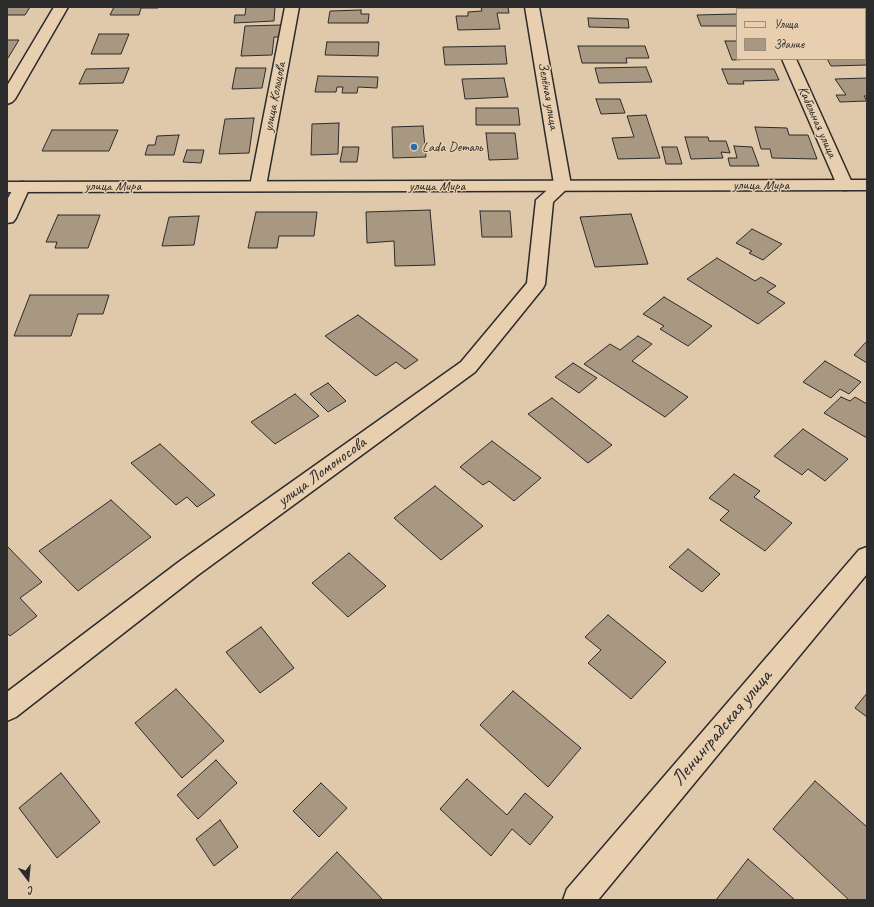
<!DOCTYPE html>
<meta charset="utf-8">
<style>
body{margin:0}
#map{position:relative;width:874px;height:907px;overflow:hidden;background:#e0c8ab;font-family:Caveat,sans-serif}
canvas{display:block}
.frame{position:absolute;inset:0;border:8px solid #2b2b2b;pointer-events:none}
.legend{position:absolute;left:736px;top:8px;width:130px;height:52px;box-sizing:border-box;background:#e8cfb0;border:1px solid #9c8d7b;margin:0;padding:5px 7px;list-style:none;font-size:12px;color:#2b2b2b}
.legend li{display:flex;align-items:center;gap:8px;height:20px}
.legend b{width:20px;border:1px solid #9c8d7b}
.north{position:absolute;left:8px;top:859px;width:40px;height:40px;-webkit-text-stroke:3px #e8cfb0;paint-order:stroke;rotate:164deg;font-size:11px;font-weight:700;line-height:16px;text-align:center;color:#2b2b2b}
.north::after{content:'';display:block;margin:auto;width:14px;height:18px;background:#2b2b2b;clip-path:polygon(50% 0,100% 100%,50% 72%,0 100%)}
</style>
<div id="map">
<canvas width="874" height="907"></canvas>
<div class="frame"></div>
<ul class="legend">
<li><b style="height:5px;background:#e8cfb0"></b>Улица</li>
<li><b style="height:11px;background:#a89882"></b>Здание</li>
</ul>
<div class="north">С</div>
</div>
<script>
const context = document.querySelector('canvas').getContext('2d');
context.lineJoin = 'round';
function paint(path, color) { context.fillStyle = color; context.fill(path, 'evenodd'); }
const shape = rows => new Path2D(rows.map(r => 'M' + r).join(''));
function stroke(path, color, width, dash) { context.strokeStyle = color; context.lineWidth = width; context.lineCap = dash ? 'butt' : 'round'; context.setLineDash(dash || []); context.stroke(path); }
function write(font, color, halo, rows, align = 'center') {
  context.font = font + ' Caveat,sans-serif'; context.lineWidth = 3; context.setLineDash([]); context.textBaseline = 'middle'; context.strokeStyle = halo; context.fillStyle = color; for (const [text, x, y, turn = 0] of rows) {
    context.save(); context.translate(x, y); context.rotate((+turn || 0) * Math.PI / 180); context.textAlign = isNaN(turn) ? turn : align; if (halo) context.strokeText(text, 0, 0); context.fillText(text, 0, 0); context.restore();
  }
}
const building = shape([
 [7,7,30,7,25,15,7,15,7,7],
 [114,7,158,7,158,8,141,8,139,15,110,15,114,7],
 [246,7,275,7,274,21,234,23,235,15,245,15,246,7],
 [481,7,508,7,509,13,497,13,500,29,458,30,456,16,468,16,468,12,482,11,481,7],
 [361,10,361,14,369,14,368,23,328,23,330,11,361,10],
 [737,14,737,26,701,26,697,15,737,14],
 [588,18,628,19,629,28,589,27,588,18],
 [282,25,281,37,274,37,272,55,241,56,245,26,282,25],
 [99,34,129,34,121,54,91,54,99,34],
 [7,40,19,40,8,58,7,58,7,40],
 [725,41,737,41,737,59,753,59,732,60,725,41],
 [327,42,379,42,378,56,325,55,327,42],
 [505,46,507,64,445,65,443,47,505,46],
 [578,46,645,46,649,58,626,58,627,63,582,63,578,46],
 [865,50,867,50,867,65,831,66,827,59,865,59,865,50],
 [646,67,652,82,599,83,595,68,646,67],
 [129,68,123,83,79,84,86,69,129,68],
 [236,68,266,68,262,88,232,89,236,68],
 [722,69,774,69,779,80,743,81,744,84,728,84,722,69],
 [318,76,378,77,377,88,358,87,357,93,342,93,343,87,337,87,336,92,315,92,318,76],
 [504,78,508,97,465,99,462,79,504,78],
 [867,78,867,96,864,96,867,101,840,102,836,95,846,95,835,79,867,78],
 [596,99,620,99,625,113,601,114,596,99],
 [476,108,518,108,520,125,476,125,476,108],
 [646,115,660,158,618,159,612,138,634,137,627,116,646,115],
 [254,118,249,153,219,154,225,119,254,118],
 [339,123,338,154,311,155,312,124,339,123],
 [423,126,426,157,393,158,392,127,423,126],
 [755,127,787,128,789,135,808,135,817,159,772,158,770,149,761,149,755,127],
 [52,130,118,130,109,151,42,151,52,130],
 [486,133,515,133,518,159,489,160,486,133],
 [179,135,174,155,145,155,148,145,155,145,157,136,179,135],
 [685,137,708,137,709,141,726,141,730,153,721,152,723,158,691,159,685,137],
 [734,146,752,147,759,166,730,166,728,158,737,158,734,146],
 [343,147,359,147,357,162,340,162,343,147],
 [662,147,677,147,682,164,666,164,662,147],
 [187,150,204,150,201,163,183,162,187,150],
 [430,210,435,265,395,266,394,241,367,243,366,212,430,210],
 [480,211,510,211,512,237,482,237,480,211],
 [256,212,317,212,314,236,279,236,277,248,248,248,256,212],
 [631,214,648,264,595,267,580,217,631,214],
 [58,215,100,215,88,248,55,248,57,242,46,242,58,215],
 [199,216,194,245,162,246,169,217,199,216],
 [752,229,782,244,763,260,749,253,752,251,736,243,752,229],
 [717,258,755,281,761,277,776,286,767,292,785,303,758,324,687,279,717,258],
 [30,295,109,295,103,314,78,314,71,336,14,336,30,295],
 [664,297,712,326,688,346,660,329,664,326,643,314,664,297],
 [358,315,418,360,405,369,396,362,376,376,325,336,358,315],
 [638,336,652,344,632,361,688,397,665,417,584,364,610,344,620,350,638,336],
 [867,341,867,363,854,355,867,341],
 [825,361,861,382,849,394,840,389,831,398,803,382,825,361],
 [573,363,597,378,579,393,555,377,573,363],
 [328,383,346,401,328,412,310,394,328,383],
 [295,394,319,416,275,444,251,422,295,394],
 [841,397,850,401,855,397,867,404,867,438,824,413,841,397],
 [552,398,612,445,588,463,528,414,552,398],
 [803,429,848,459,825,481,808,469,802,475,774,456,803,429],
 [492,441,541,478,514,501,489,481,483,485,460,467,492,441],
 [160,444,215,495,197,507,187,497,176,505,131,463,160,444],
 [734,474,760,491,754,497,792,523,765,551,720,520,729,511,709,498,734,474],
 [435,486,483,526,441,560,394,518,435,486],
 [111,500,151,537,78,591,39,551,111,500],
 [7,546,42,582,20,598,37,616,10,636,7,633,7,546],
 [688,549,720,574,702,592,669,567,688,549],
 [349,553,386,586,348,617,312,583,349,553],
 [608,615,666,662,631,699,588,663,601,650,585,637,608,615],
 [261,627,294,668,260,693,226,652,261,627],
 [176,689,224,741,182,778,135,723,176,689],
 [513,691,581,748,548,787,480,725,513,691],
 [867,693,867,717,855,708,867,693],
 [216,760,237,783,198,819,177,795,216,760],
 [61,773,100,822,57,858,19,808,61,773],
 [467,779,507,815,525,793,553,817,530,845,512,829,491,856,440,809,467,779],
 [815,781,867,827,867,900,849,900,773,829,815,781],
 [321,783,347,808,319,837,293,811,321,783],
 [220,820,238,847,214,866,196,839,220,820],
 [337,852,383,900,290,900,337,852],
 [748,859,795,900,716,900,748,859]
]);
paint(building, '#a89882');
stroke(building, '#2b2b2b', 1);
const minor = shape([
 [54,7,68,7,15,99,12,102,7,104,7,86,54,7],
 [285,7,299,7,266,186,264,190,258,191,252,190,250,186,285,7],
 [525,7,539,7,571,185,553,202,545,284,543,288,475,372,198,575,16,717,7,721,7,692,180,561,461,362,527,283,536,200,554,184,525,7],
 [759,7,773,7,774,9,760,9,759,7],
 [782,59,796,59,853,185,851,189,845,190,839,189,837,185,782,59],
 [22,182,28,183,30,187,16,218,13,222,7,223,7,200,16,183,22,182],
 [867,547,867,574,598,900,563,900,567,889,859,550,867,547]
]);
const major = shape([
 [867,180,867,190,7,192,7,182,867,180]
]);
stroke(minor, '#2b2b2b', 3);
stroke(major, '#2b2b2b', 3);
paint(minor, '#e8cfb0');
paint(major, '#e8cfb0');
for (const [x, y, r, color] of [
 [414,147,4,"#1f6fb2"]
]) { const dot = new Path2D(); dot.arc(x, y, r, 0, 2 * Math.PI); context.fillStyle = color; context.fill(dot); stroke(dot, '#e8cfb0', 1.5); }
write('14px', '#2b2b2b', '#e8cfb0', [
 ["Зелёная улица",548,96,80],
 ["улица Кольцова",275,97,-79],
 ["Кабельная улица",817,122,66],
 ["улица Мира",761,185],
 ["улица Мира",113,186],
 ["улица Мира",437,186]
]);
write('14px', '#2b2b2b', '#e8cfb0', [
 ["Lada Dеталь",422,147]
], 'left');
write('17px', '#2b2b2b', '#e8cfb0', [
 ["улица Ломоносова",322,472,-36]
]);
write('20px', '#2b2b2b', '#e8cfb0', [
 ["Ленинградская улица",722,728,-50]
]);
</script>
